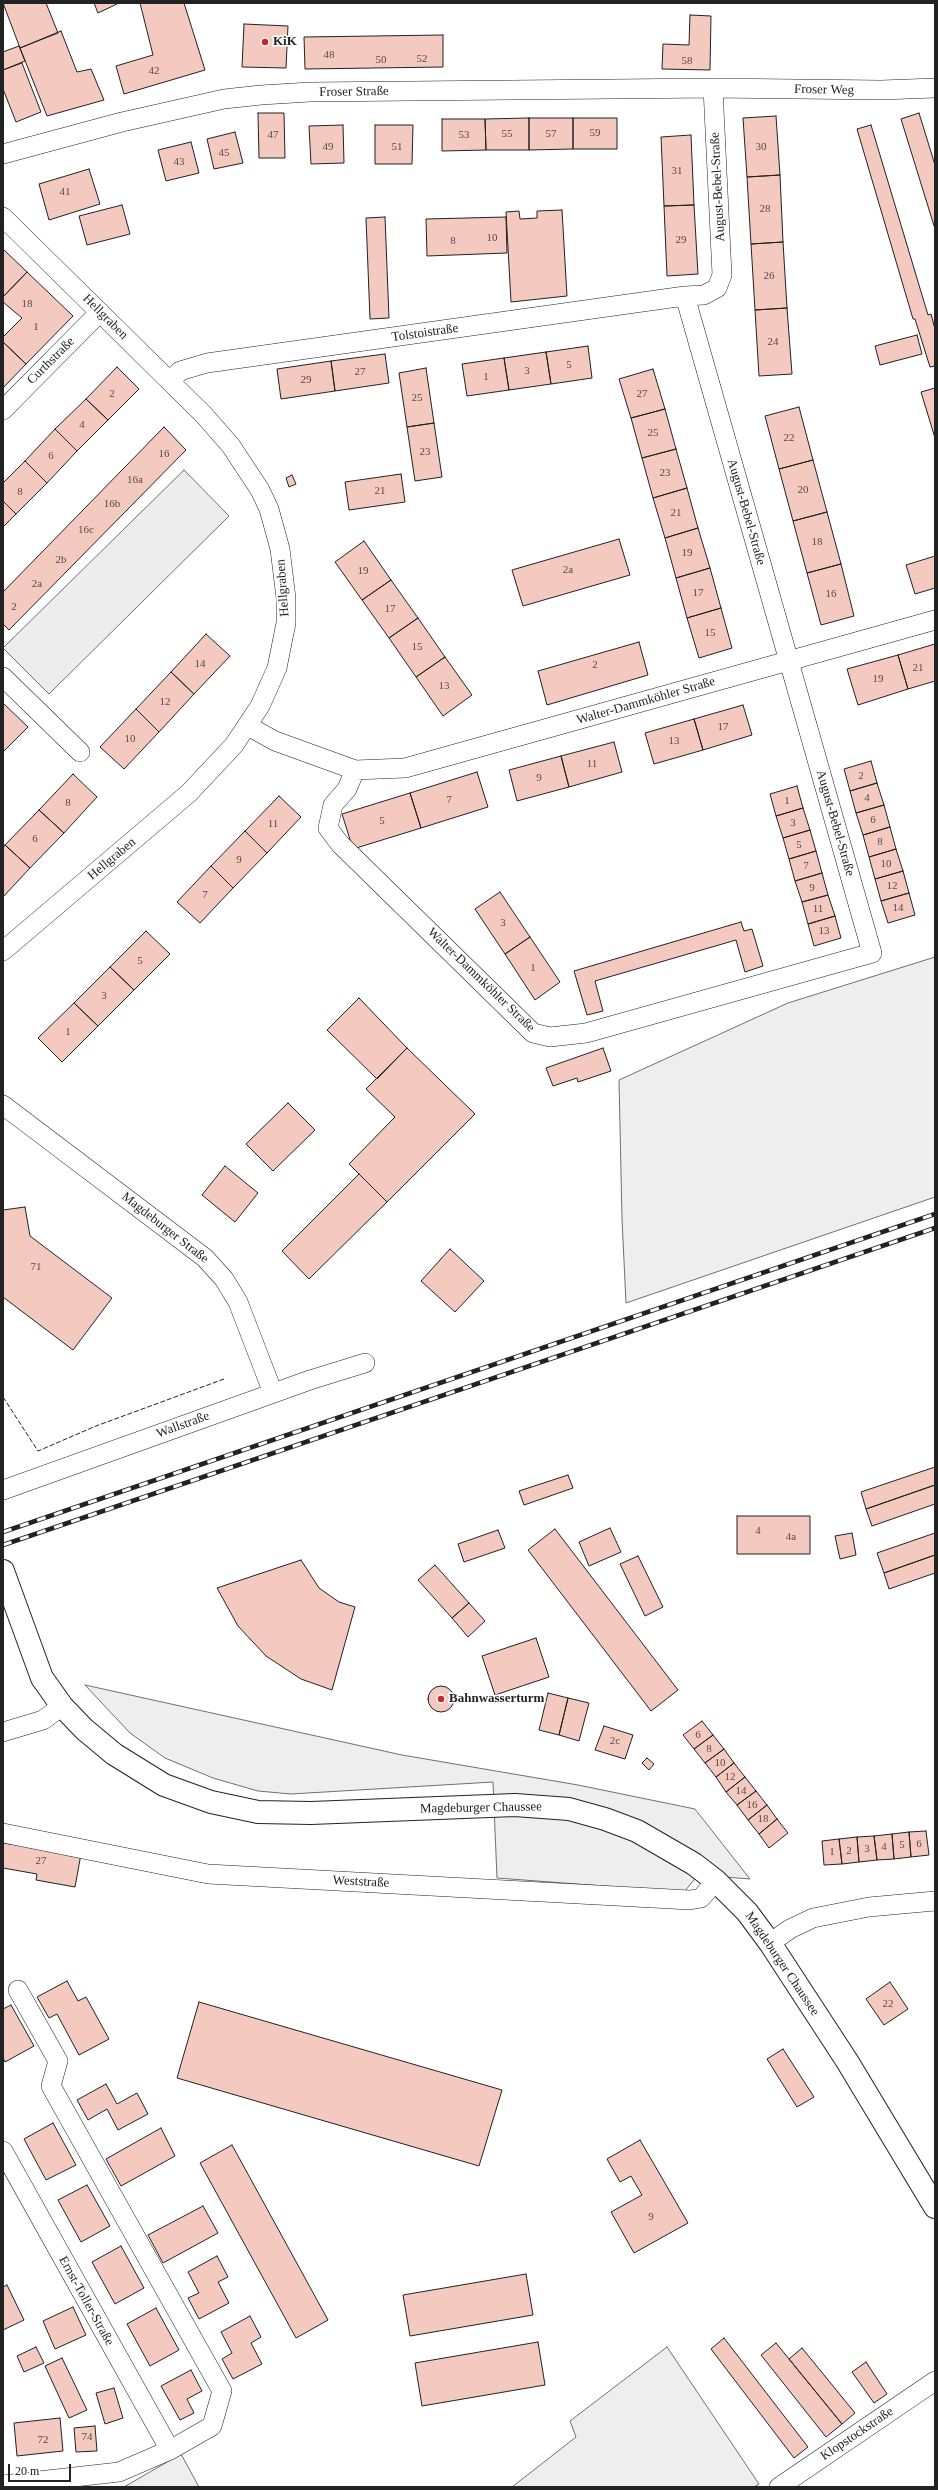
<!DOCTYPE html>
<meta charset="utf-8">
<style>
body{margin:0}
#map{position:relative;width:938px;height:2490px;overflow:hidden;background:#fff;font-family:"Times New Roman",serif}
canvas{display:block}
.frame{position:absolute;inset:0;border:4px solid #222;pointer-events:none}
.scale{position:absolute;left:8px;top:2464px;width:63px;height:18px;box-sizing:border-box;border:2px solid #222;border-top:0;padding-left:5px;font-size:12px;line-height:14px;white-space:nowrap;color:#222;-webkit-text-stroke:3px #fff;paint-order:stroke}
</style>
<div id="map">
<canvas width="938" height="2490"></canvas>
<div class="frame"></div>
<div class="scale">20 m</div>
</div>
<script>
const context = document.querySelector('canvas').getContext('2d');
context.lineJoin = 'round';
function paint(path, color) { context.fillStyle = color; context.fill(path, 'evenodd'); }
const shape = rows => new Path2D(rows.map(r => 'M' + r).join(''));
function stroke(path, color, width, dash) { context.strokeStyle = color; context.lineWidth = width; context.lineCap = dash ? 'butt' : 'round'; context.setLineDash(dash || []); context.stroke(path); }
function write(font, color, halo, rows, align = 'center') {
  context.font = font + ' "Times New Roman",serif'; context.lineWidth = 3; context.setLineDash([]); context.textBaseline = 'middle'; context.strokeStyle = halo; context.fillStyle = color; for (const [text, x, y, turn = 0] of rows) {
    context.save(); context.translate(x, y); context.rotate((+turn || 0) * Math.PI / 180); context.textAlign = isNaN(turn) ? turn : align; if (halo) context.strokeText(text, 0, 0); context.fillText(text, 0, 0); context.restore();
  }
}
const green = shape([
 [935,957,935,1197,626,1303,622,1219,619,1080,788,1003,935,957],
 [85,1685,402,1755,578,1785,695,1809,750,1879,698,1875,684,1892,497,1878,493,1782,291,1794,258,1791,213,1778,165,1758,130,1733,85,1685],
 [667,2347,759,2484,754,2487,512,2487,576,2437,570,2421,667,2347],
 [181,2454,199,2487,124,2487,181,2454]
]);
paint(green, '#eee');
stroke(green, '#6f6f6f', 1);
const parking = shape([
 [184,470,229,516,49,694,3,648,184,470]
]);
paint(parking, '#ededed');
stroke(parking, '#6f6f6f', 1);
const building = shape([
 [3,3,46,3,58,33,20,48,3,3],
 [94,3,117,3,117,4,98,13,94,3],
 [140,3,184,3,205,70,124,94,116,66,153,55,140,3],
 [690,15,711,16,710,70,662,69,663,44,689,45,690,15],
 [244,24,288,26,286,68,242,67,244,24],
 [61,31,77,72,91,69,104,100,47,116,20,48,61,31],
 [443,35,443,67,305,69,304,37,443,35],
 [19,46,25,61,3,70,3,52,19,46],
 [22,63,41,112,16,122,3,89,3,70,22,63],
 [258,113,284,113,285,158,259,158,258,113],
 [919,113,935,165,935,229,901,119,919,113],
 [776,116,780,175,747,177,743,118,776,116],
 [529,118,529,150,486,150,485,119,529,118],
 [529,118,573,118,573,149,529,150,529,118],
 [573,118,617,118,617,149,573,149,573,118],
 [442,119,485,119,486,150,442,151,442,119],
 [343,125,344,163,311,164,309,126,343,125],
 [375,125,413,125,412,164,375,164,375,125],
 [871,125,928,315,931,314,935,329,935,366,930,367,915,319,913,319,857,129,871,125],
 [235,132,243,163,214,169,207,139,235,132],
 [691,135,694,205,664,206,661,137,691,135],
 [191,142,199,173,166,181,158,150,191,142],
 [89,169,100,204,49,220,39,184,89,169],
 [780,175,783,242,751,244,747,177,780,175],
 [122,205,130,234,87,245,79,216,122,205],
 [694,205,698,274,667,276,664,206,694,205],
 [562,210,567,296,511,302,506,212,519,211,520,219,537,218,537,211,562,210],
 [385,217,389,318,370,319,366,218,385,217],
 [506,217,507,253,427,256,426,219,506,217],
 [783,242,787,308,755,310,751,244,783,242],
 [3,249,27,272,3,297,3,249],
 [27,272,73,316,26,364,3,342,3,337,22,318,3,302,3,297,27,272],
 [787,308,792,374,759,376,755,310,787,308],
 [917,335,922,354,880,365,875,346,917,335],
 [3,342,26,364,3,388,3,342],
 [588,346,592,378,551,384,546,352,588,346],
 [546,352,551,384,509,390,504,358,546,352],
 [385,354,389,383,335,391,331,361,385,354],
 [504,358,509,390,467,396,462,364,504,358],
 [331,361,335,391,281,399,277,369,331,361],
 [117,367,139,389,108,420,86,399,117,367],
 [426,368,434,423,407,427,399,373,426,368],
 [653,369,665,409,631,418,619,379,653,369],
 [935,388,935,438,921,392,935,388],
 [86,399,108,420,77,451,55,429,86,399],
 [799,407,813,460,779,469,765,416,799,407],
 [665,409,676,449,642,458,631,418,665,409],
 [434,423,442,477,415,481,407,427,434,423],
 [164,427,186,450,9,630,3,624,3,592,164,427],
 [55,429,77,451,47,483,25,461,55,429],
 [676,449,687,488,653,498,642,458,676,449],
 [813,460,827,512,793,521,779,469,813,460],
 [25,461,47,483,16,514,3,501,3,483,25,461],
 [401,474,405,502,349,510,345,482,401,474],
 [292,475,296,484,289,487,286,478,292,475],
 [687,488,698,528,665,538,653,498,687,488],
 [3,501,16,514,3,527,3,501],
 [827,512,841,564,807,573,793,521,827,512],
 [698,528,710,568,676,578,665,538,698,528],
 [619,539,630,575,523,606,512,570,619,539],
 [364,541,391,580,362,600,335,562,364,541],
 [935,556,935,588,915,594,906,565,935,556],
 [841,564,854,616,821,625,807,573,841,564],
 [710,568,721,608,687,618,676,578,710,568],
 [391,580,418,618,389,638,362,600,391,580],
 [721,608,732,648,699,658,687,618,721,608],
 [418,618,445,657,416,677,389,638,418,618],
 [206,634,230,656,194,694,171,672,206,634],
 [639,642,648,675,547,705,538,671,639,642],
 [935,644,935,681,908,689,898,655,935,644],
 [898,655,908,689,858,705,847,669,898,655],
 [445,657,472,695,443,716,416,677,445,657],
 [171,672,194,694,159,732,136,709,171,672],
 [3,703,28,727,4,751,3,751,3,703],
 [743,705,752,735,703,750,694,719,743,705],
 [136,709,159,732,124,769,100,747,136,709],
 [694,719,703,750,654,764,645,733,694,719],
 [614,742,622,772,569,787,561,756,614,742],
 [561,756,569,787,517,801,509,770,561,756],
 [871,761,877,783,850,791,844,769,871,761],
 [477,772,488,807,421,828,410,793,477,772],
 [73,774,97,797,64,833,39,810,73,774],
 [877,783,884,805,856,813,850,791,877,783],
 [797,786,803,808,776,816,770,794,797,786],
 [410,793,421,828,353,849,342,814,410,793],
 [279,796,301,817,267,853,245,831,279,796],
 [884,805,890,827,863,835,856,813,884,805],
 [803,808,810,830,783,838,776,816,803,808],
 [39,810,64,833,30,868,5,845,39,810],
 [890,827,896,849,869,857,863,835,890,827],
 [810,830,816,851,789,859,783,838,810,830],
 [245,831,267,853,233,888,211,866,245,831],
 [5,845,30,868,3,897,3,848,5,845],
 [896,849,903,871,875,879,869,857,896,849],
 [816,851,822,873,795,881,789,859,816,851],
 [211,866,233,888,200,923,177,902,211,866],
 [903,871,909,893,881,901,875,879,903,871],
 [822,873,828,895,802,902,795,881,822,873],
 [500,892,530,937,505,954,475,909,500,892],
 [909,893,915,915,888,923,881,901,909,893],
 [828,895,835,916,808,924,802,902,828,895],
 [835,916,841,938,814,946,808,924,835,916],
 [741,922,744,931,752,929,763,966,745,972,736,940,595,981,603,1011,587,1015,574,971,741,922],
 [146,931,170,954,134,990,110,967,146,931],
 [530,937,560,982,535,1000,505,954,530,937],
 [110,967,134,990,98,1026,74,1003,110,967],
 [359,998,407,1048,377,1079,327,1030,359,998],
 [74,1003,98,1026,62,1062,38,1038,74,1003],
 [407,1048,475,1114,387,1202,349,1164,395,1117,366,1089,407,1048],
 [603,1048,611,1071,578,1082,577,1078,553,1086,546,1068,603,1048],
 [288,1103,315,1130,273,1171,246,1144,288,1103],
 [225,1166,258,1193,235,1222,202,1195,225,1166],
 [359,1174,387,1202,309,1279,282,1251,359,1174],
 [25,1207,30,1236,112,1298,73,1350,3,1297,3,1210,25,1207],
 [450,1249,484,1281,455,1312,421,1281,450,1249],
 [935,1467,935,1485,866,1509,861,1492,935,1467],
 [568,1475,573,1488,524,1505,519,1491,568,1475],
 [935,1485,935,1504,872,1526,866,1509,935,1485],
 [737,1516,810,1516,810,1554,737,1554,737,1516],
 [610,1528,621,1552,589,1566,579,1542,610,1528],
 [555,1529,678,1690,651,1711,528,1550,555,1529],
 [498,1530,505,1548,464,1562,458,1544,498,1530],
 [852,1533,856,1555,840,1559,835,1536,852,1533],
 [935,1533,935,1555,884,1573,877,1553,935,1533],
 [935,1555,935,1573,889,1589,884,1573,935,1555],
 [638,1556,663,1607,645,1616,620,1564,638,1556],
 [301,1560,319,1588,339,1602,355,1607,332,1690,301,1679,266,1656,238,1626,217,1588,301,1560],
 [435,1565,469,1603,452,1618,418,1580,435,1565],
 [469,1603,485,1621,468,1637,452,1618,469,1603],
 [536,1638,549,1677,495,1695,482,1656,536,1638],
 '428 1699a13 13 0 1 1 26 0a13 13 0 1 1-26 0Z',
 [548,1693,568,1698,559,1735,539,1730,548,1693],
 [568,1698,589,1703,579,1741,559,1735,568,1698],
 [702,1721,713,1735,694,1749,683,1735,702,1721],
 [604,1726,633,1735,625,1759,595,1750,604,1726],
 [713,1735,724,1749,705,1763,694,1749,713,1735],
 [724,1749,734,1763,716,1777,705,1763,724,1749],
 [647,1758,654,1764,649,1770,642,1763,647,1758],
 [734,1763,745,1777,726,1792,716,1777,734,1763],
 [745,1777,756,1791,737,1805,726,1792,745,1777],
 [756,1791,767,1805,748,1820,737,1805,756,1791],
 [767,1805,777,1819,759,1834,748,1820,767,1805],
 [777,1819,788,1833,769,1848,759,1834,777,1819],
 [926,1831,929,1855,911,1857,909,1832,926,1831],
 [909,1832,911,1857,894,1859,892,1834,909,1832],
 [892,1834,894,1859,877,1860,874,1836,892,1834],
 [874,1836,877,1860,859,1862,857,1837,874,1836],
 [857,1837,859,1862,842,1864,839,1839,857,1837],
 [839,1839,842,1864,824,1865,822,1841,839,1839],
 [3,1843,81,1854,75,1887,36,1880,37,1874,3,1868,3,1843],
 [67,1981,78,2001,86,1997,109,2039,79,2055,57,2014,49,2018,37,1997,67,1981],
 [890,1982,908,2009,884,2025,866,1999,890,1982],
 [199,2002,502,2090,479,2166,177,2078,199,2002],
 [11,2005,34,2046,5,2062,3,2058,3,2009,11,2005],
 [783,2049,814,2097,797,2107,767,2059,783,2049],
 [106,2084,117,2104,137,2093,148,2114,118,2130,107,2109,88,2120,77,2100,106,2084],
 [53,2123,76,2165,46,2180,24,2139,53,2123],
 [161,2128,175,2156,121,2186,106,2159,161,2128],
 [640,2140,688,2223,634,2253,611,2212,642,2195,631,2176,620,2182,607,2159,640,2140],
 [232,2145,328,2320,296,2338,200,2163,232,2145],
 [87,2185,110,2226,81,2242,58,2200,87,2185],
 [203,2206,218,2233,163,2263,148,2235,203,2206],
 [121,2246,144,2288,115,2304,92,2262,121,2246],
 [217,2256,228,2277,218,2282,229,2303,199,2319,188,2298,199,2293,188,2272,217,2256],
 [526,2274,533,2315,410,2336,403,2295,526,2274],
 [7,2285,24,2320,3,2330,3,2287,7,2285],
 [73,2307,86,2335,55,2349,43,2321,73,2307],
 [156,2308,179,2350,150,2366,127,2324,156,2308],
 [250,2316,261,2337,251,2343,262,2364,233,2379,222,2359,232,2353,221,2332,250,2316],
 [724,2338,808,2447,794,2458,711,2349,724,2338],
 [538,2342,545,2385,422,2406,415,2363,538,2342],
 [776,2343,842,2424,826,2437,761,2355,776,2343],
 [36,2347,44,2363,24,2372,17,2356,36,2347],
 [802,2348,855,2413,842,2424,789,2359,802,2348],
 [62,2358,87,2410,69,2418,45,2366,62,2358],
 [866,2362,887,2394,874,2403,852,2372,866,2362],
 [191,2370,202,2391,187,2399,194,2413,180,2420,161,2386,191,2370],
 [114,2388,123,2418,105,2424,96,2393,114,2388],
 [60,2418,63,2451,17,2456,14,2423,60,2418],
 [95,2426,97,2451,76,2452,74,2428,95,2426]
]);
paint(building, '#f3c9c0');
stroke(building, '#222', 1);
const minor = shape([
 [3,154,122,122,224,99,261,95,310,92,713,88,881,90,935,88],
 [3,217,204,415,231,446,260,490,269,509,280,549,286,598,286,623,277,668,260,706,234,745,189,793,3,951],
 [170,381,180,371,207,363,685,296],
 [3,410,100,312],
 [3,677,80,752],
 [248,726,275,741,355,770,405,768,935,620],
 [355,770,347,789,333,805,328,828,340,844,533,1033,550,1037,586,1033,872,953,685,296,704,295,717,288,722,275,713,88],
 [3,1105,205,1258,224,1279,238,1302,273,1393],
 [3,1490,310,1380,365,1363],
 [3,1732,43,1720,62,1706],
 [3,1833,208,1874,690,1900,701,1898,716,1881],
 [770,1943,790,1929,813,1918,869,1907,935,1901],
 [3,2151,170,2450],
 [3,2485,119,2472,170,2450,212,2426,222,2391,51,2086,58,2061,18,1990],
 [779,2487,935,2381]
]);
const primary = shape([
 [3,1571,42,1678,62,1706,84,1729,114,1754,164,1785,211,1802,258,1812,311,1813,515,1805,569,1809,605,1819,637,1831,694,1864,716,1881,747,1912,770,1943,847,2061,935,2207]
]);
stroke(minor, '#222', 20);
stroke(primary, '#222', 24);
stroke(minor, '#fff', 19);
stroke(primary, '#fff', 22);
const rail = shape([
 [3,1532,935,1214],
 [3,1545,935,1228]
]);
stroke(rail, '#222', 4.5);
stroke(rail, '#fff', 3, [9]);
stroke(shape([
 [3,1397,38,1451,96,1426,224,1379]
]), '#222', 1, [5, 2]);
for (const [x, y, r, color] of [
 [265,42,4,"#c62828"],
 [441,1699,4,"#c62828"]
]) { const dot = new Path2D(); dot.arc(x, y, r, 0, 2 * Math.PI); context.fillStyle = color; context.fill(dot); stroke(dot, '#fff', 1.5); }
write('11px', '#564c4a', null, [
 ["48",329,55],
 ["52",422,59],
 ["50",381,60],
 ["58",687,61],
 ["42",154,71],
 ["59",595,133],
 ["55",507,134],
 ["57",551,134],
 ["47",273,135],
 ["53",464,135],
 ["49",328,147],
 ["51",397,147],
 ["30",761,147],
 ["45",224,153],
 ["43",179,162],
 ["31",677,171],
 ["41",65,192],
 ["28",765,209],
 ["10",492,238],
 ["29",681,240],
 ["8",453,241],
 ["26",769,276],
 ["18",27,304],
 ["1",36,327],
 ["24",773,342],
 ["5",569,365],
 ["3",527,371],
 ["27",360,372],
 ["1",486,377],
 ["29",306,380],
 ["2",112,394],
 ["27",642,394],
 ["25",417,398],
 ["4",82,425],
 ["25",653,433],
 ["22",789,438],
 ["23",425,452],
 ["16",164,454],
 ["6",51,456],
 ["23",665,473],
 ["16a",135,480],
 ["20",803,490],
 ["21",380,491],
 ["8",20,492],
 ["16b",112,504],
 ["21",676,513],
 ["16c",86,530],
 ["18",817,542],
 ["19",687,553],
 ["2b",61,560],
 ["2a",568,570],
 ["19",363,571],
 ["2a",37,584],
 ["17",698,593],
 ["16",831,594],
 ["2",14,607],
 ["17",390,609],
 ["15",710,633],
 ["15",417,647],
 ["14",200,664],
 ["2",595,665],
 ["21",918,668],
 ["19",878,679],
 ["13",444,686],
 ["12",165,702],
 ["17",723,727],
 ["10",130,739],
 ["13",674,741],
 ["11",592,764],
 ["2",861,776],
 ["9",539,778],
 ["4",867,798],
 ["7",449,800],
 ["1",787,801],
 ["8",68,803],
 ["6",873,820],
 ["5",382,821],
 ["3",793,823],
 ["11",273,824],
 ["6",35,839],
 ["8",880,842],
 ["5",799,845],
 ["9",239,860],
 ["10",886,864],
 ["7",806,866],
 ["12",892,886],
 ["9",812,888],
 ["7",205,895],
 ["14",898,908],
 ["11",818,909],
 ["3",503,923],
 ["13",824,931],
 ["5",140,961],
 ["1",533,968],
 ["3",104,996],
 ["1",68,1032],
 ["71",36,1267],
 ["4",758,1531],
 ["4a",791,1537],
 ["6",698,1735],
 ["2c",615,1741],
 ["8",709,1749],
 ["10",720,1763],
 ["12",730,1777],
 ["14",741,1791],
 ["16",752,1805],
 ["18",763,1819],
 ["6",919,1844],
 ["5",902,1845],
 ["4",884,1847],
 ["3",867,1849],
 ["2",849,1851],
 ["1",832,1852],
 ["27",41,1861],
 ["22",888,2004],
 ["9",651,2217],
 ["74",87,2437],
 ["72",43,2440]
]);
write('bold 13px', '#222', '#fff', [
 ["KiK",273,42],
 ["Bahnwasserturm",449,1699]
], 'left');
write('13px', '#222', '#fff', [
 ["Froser Weg",824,90,1],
 ["Froser Straße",354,92,-1],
 ["August-Bebel-Straße",718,187,-93],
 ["Hellgraben",105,317,45],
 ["Tolstoistraße",425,333,-8],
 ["Curthstraße",51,361,-45],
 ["August-Bebel-Straße",746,512,74],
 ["Hellgraben",283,588,-94],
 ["Walter-Dammköhler Straße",646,701,-16],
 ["August-Bebel-Straße",835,823,74],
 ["Hellgraben",112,859,-40],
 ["Walter-Dammköhler Straße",481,980,44],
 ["Magdeburger Straße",165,1228,38],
 ["Wallstraße",183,1425,-20],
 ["Magdeburger Chaussee",481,1808,-1],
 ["Weststraße",361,1882,3],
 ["Magdeburger Chaussee",782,1964,56],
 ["Ernst-Toller-Straße",86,2301,61],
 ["Klopstockstraße",857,2434,-34]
]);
</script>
